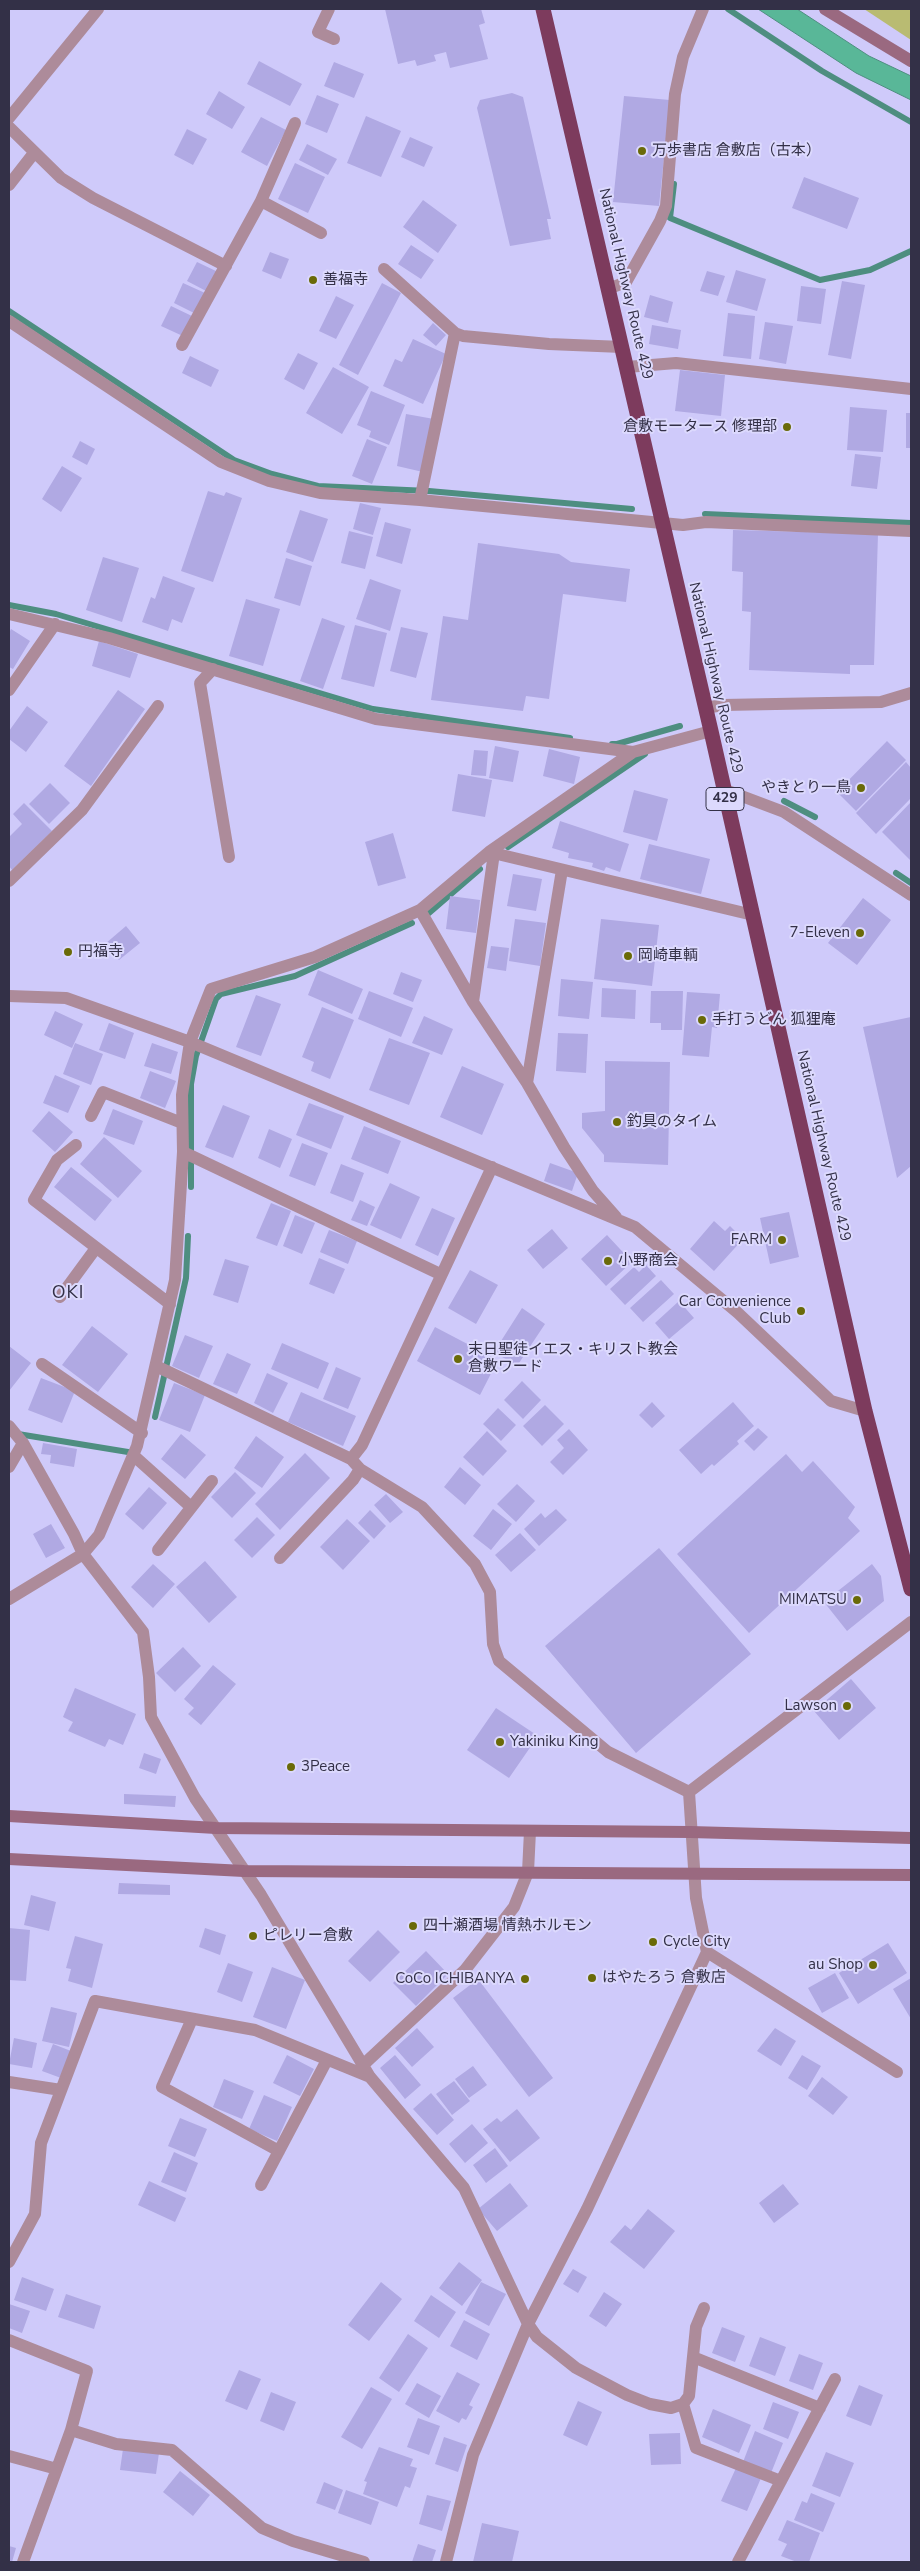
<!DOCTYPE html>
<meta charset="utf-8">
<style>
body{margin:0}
#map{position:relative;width:920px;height:2571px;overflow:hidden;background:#cfcafa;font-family:"Nunito Sans",sans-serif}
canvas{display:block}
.frame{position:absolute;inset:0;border:10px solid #333047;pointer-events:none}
</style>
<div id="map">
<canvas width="920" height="2571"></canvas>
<div class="frame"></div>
</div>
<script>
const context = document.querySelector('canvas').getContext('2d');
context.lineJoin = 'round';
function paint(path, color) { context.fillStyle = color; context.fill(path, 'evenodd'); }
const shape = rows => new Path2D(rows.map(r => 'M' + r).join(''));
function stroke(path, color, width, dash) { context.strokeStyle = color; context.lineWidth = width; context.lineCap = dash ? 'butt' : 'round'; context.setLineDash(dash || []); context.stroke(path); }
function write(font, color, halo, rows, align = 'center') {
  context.font = font + ' "Nunito Sans","Noto Sans JP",sans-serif'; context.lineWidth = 4; context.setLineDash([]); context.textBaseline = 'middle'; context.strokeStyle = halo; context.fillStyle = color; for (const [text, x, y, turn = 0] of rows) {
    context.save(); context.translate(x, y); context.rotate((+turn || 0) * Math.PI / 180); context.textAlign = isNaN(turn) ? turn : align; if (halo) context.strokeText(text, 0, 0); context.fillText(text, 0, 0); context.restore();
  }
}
paint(shape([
 [864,9,911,9,911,40]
]), '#b9bb72');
const water = shape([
 [758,9,797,9,869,56,911,76,911,100,856,73,758,9]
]);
paint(water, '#59b798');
stroke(water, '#4e8e80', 1);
stroke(shape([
 [728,9,822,71,911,122],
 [674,184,670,218,820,280,870,270,911,251],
 [9,311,234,460,272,474,318,486,429,491,632,509],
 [705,514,911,523],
 [9,605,56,614,373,709,570,738],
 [612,744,617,744,680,726],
 [784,801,815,817],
 [508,847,645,754],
 [896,873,911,883],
 [429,913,480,869],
 [191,1187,191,1084,196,1056,216,999,221,994,295,976,412,923],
 [155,1417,186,1278,188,1236],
 [18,1434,128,1452]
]), '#4e8e80', 6);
paint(shape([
 [385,9,481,9,485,23,479,25,488,59,450,68,446,52,434,55,436,61,417,66,415,60,398,64],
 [259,61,302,84,290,106,247,84],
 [334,62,364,74,354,98,324,86],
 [219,91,245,107,232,129,206,114],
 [512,93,523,97,551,219,547,219,551,239,510,246,477,108,480,100],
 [317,95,339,104,327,133,305,124],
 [624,96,670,100,659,206,613,202],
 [366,116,401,131,381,177,347,163],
 [261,117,286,130,267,166,241,152],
 [187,129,207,139,193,165,174,155],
 [410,137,433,147,424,167,401,157],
 [307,144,337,159,328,175,299,160],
 [295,163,325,177,308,213,278,199],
 [804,177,859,198,847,229,792,208],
 [423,200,457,225,438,253,403,227],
 [411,245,434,260,421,279,398,264],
 [270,252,289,259,281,279,262,271],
 [197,262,218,272,208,292,187,281],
 [736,270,766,279,757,311,726,302],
 [707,271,725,276,718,296,700,291],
 [842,281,865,285,851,359,828,355],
 [183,283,205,293,196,314,174,303],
 [382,283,401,293,358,375,339,365],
 [801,286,826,289,821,324,797,321],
 [650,295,673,302,668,323,644,317],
 [336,296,354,305,336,339,319,331],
 [171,306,194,317,185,337,161,326],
 [728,313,755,316,751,359,723,356],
 [765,322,793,326,786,364,759,359],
 [433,323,446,335,436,346,423,335],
 [652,325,681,330,678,349,649,344],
 [413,339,446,354,423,404,383,386,395,359,402,362],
 [298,353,318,363,304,390,284,379],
 [190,356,219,370,211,387,182,373],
 [333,367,369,387,342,434,306,413],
 [680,370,725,375,721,416,675,411],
 [371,391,405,405,389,445,369,437,371,431,357,425],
 [850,407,887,410,883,452,847,450],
 [906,413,911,413,911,448,906,448],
 [406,414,434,419,423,472,397,466],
 [367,439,387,447,372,484,352,476],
 [80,441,95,449,87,465,72,457],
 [855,454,881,457,877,489,851,486],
 [62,466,82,478,61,512,42,499],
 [208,491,224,496,226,492,242,498,213,582,181,571],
 [360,503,381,508,373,535,353,529],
 [300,510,328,519,313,562,286,552],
 [385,522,411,529,402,564,376,556],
 [733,530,878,534,874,665,850,665,850,674,749,670,751,612,742,611,743,572,732,571],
 [349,531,373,537,365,569,341,563],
 [478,543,559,554,571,562,630,569,626,602,563,594,549,699,526,696,523,711,431,700,443,616,468,620],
 [103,557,139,568,122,622,86,610],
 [286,558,312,566,300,606,274,598],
 [163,576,195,588,182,623,172,619,168,631,142,622,151,597,155,599],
 [370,579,401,590,390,631,356,619],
 [246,599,280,609,263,666,229,656],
 [322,618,345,626,323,689,300,681],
 [355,625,387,633,374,687,341,679],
 [401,627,428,633,416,678,390,671],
 [11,629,30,641,13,669,9,667,9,633],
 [99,641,138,654,130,678,92,666],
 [118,690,145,709,91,786,64,766],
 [27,706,48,722,26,752,9,739,9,731],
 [887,741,906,760,856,811,837,792],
 [495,746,519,751,513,782,489,778],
 [549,749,580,757,574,784,543,776],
 [474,750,488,751,486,776,471,775],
 [906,762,911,768,911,798,876,834,856,813],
 [458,774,492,780,485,817,452,811],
 [50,783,70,803,49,824,29,804],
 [634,790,668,799,657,841,623,832],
 [911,802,911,861,882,832],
 [24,803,52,831,12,870,9,866,9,837,22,824,13,814],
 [560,821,629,844,620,872,606,867,604,871,592,867,593,863,568,858,569,853,552,848],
 [393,833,406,878,378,886,365,842],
 [649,844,710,859,701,894,640,879],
 [513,874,542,879,536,911,507,906],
 [450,896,480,900,476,933,446,929],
 [863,898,891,920,857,965,828,943],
 [515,919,546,923,540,966,509,961],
 [601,919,659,925,652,986,594,979],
 [126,926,140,943,119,960,105,944],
 [491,946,509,948,506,971,487,968],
 [318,970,363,989,352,1014,308,995],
 [401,972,422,980,413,1002,393,994],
 [561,979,593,982,589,1019,558,1016],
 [602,988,636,990,635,1019,601,1017],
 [369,991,413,1008,401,1037,358,1019],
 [651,991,683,991,682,1030,661,1030,661,1023,650,1023],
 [687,992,720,994,717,1028,712,1027,709,1057,682,1055],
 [256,995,281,1004,261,1056,236,1047],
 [322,1007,354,1020,330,1079,311,1071,314,1062,302,1057],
 [55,1011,83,1024,72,1048,44,1035],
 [424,1016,453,1029,442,1055,412,1043],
 [911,1017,911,1166,897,1178,863,1027],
 [109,1023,134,1033,125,1059,99,1050],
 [558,1033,588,1034,586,1073,556,1071],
 [389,1038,430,1053,409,1105,369,1090],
 [75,1043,103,1054,91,1085,63,1074],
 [152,1043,178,1052,171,1074,144,1066],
 [605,1061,670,1062,668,1165,604,1162,604,1155,582,1128,582,1113,605,1111],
 [462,1066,504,1084,482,1135,440,1117],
 [150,1071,176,1081,165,1108,140,1098],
 [55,1075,80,1086,68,1113,43,1103],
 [309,1103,344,1116,331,1149,296,1135],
 [223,1105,250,1116,233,1158,205,1147],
 [113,1109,143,1121,134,1145,103,1134],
 [49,1111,73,1132,55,1152,32,1131],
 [364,1126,401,1141,388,1174,351,1159],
 [269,1129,292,1139,280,1168,258,1158],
 [104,1137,142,1171,118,1198,80,1164],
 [302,1143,328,1153,315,1186,289,1176],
 [550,1163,578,1173,572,1191,544,1181],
 [341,1164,364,1173,353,1202,330,1193],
 [71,1167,112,1200,95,1221,54,1187],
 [390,1183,420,1197,401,1239,370,1225],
 [360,1200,375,1207,367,1226,351,1220],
 [271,1203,291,1211,277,1246,256,1238],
 [432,1208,455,1218,438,1256,415,1245],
 [789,1212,799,1257,770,1264,760,1218],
 [295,1215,315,1223,302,1254,283,1246],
 [714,1221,725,1231,730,1226,743,1239,714,1271,690,1249],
 [552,1229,568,1248,543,1269,527,1250],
 [329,1230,357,1241,348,1264,320,1252],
 [607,1235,632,1262,606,1286,581,1259],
 [319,1258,345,1269,334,1294,309,1284],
 [225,1259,249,1266,238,1303,213,1295],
 [646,1265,656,1276,625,1305,610,1289,634,1267,639,1272],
 [470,1270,498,1285,476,1324,448,1308],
 [661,1280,674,1294,643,1322,630,1308],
 [679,1301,694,1318,669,1339,655,1323],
 [522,1308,545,1324,517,1366,494,1352],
 [92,1326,128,1354,98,1392,62,1365],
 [435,1327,498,1360,480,1395,417,1361],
 [185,1335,213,1346,199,1378,172,1366],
 [282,1343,329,1363,318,1389,271,1369],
 [9,1346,31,1363,9,1391],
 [227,1353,251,1364,237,1394,213,1384],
 [336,1367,361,1378,348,1409,323,1399],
 [267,1373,288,1383,273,1413,254,1403],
 [41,1378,75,1391,62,1423,28,1410],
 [522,1381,541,1400,523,1419,504,1400],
 [174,1383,205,1395,190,1432,159,1420],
 [301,1392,356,1416,343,1446,288,1422],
 [652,1402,665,1416,652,1428,639,1415],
 [733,1402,754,1426,737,1441,739,1444,714,1466,712,1464,701,1474,679,1450],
 [545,1405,564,1424,542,1446,523,1426],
 [498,1408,516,1425,501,1441,483,1424],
 [758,1428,768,1437,754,1451,744,1441],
 [569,1429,588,1450,563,1475,550,1462,564,1448,557,1440],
 [487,1431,507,1451,483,1476,463,1457],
 [181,1434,206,1455,185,1479,161,1459],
 [256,1436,284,1457,262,1488,234,1468],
 [43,1443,77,1449,74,1467,50,1463,51,1455,41,1454],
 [305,1453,330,1478,280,1530,255,1504],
 [786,1454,802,1472,813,1461,855,1507,848,1518,860,1531,749,1633,677,1554],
 [460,1467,481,1485,465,1505,444,1487],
 [235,1472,256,1493,232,1518,211,1497],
 [517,1484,535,1501,516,1522,497,1504],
 [149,1487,167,1503,143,1530,125,1514],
 [386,1494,403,1512,390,1523,374,1505],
 [493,1509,512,1524,491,1550,473,1536],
 [556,1509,567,1520,539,1546,524,1529,541,1513,545,1518],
 [370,1510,386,1526,374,1539,358,1523],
 [257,1517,275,1535,252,1558,234,1540],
 [347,1519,370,1541,343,1570,320,1547],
 [51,1524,65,1548,46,1558,33,1534],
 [520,1533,536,1550,511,1572,495,1555],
 [659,1548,751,1654,636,1753,545,1646],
 [205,1561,237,1597,209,1623,176,1587],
 [153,1564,175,1584,153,1608,131,1587],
 [872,1564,881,1576,884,1601,847,1631,824,1602],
 [183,1647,201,1666,175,1692,156,1673],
 [213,1665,236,1684,201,1725,188,1714,194,1708,184,1699],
 [851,1679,876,1708,839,1740,814,1711],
 [75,1688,136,1714,123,1745,109,1739,105,1747,68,1731,73,1722,63,1717],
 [496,1708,538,1736,509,1778,467,1750],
 [144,1753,161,1759,156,1774,139,1768],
 [124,1794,176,1796,175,1807,124,1804],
 [119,1883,170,1885,170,1895,118,1894],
 [31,1895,56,1902,49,1931,24,1925],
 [9,1928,30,1930,26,1981,9,1980],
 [205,1928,226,1935,220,1955,199,1947],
 [378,1930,400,1952,370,1982,348,1961],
 [75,1936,103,1944,92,1988,68,1981,71,1969,66,1968],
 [888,1943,907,1973,858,2004,839,1973],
 [426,1951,448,1974,416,2006,393,1983],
 [228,1963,253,1972,242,2002,217,1992],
 [272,1967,305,1980,286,2029,253,2017],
 [835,1973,849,1998,822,2013,808,1988],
 [911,1978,911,2019,893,1989],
 [478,1979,553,2078,529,2097,453,1998],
 [51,2007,77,2013,69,2047,42,2041],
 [417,2028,434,2047,412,2067,395,2048],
 [775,2028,796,2041,781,2066,757,2051],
 [14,2038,37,2043,32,2068,9,2064],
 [53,2044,71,2051,61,2078,42,2071],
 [287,2055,314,2069,300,2096,273,2083],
 [395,2055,421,2085,405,2099,380,2068],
 [802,2055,821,2066,807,2090,788,2078],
 [473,2066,487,2085,469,2098,455,2079],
 [822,2077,848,2097,833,2115,808,2096],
 [224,2079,254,2091,242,2119,213,2107],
 [454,2081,470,2101,452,2115,436,2094],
 [431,2093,454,2120,437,2135,413,2109],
 [264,2095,292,2107,277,2141,249,2129],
 [517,2109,540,2138,510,2162,483,2129,497,2118,501,2122],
 [180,2118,207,2129,195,2157,168,2146],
 [472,2124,488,2143,465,2163,449,2144],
 [495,2148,508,2166,486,2183,473,2165],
 [174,2152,198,2163,186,2192,161,2182],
 [149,2181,186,2198,175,2222,138,2205],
 [510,2183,528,2206,497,2231,478,2209],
 [783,2184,799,2204,774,2223,759,2203],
 [648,2209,675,2231,644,2269,610,2242,625,2225,631,2230],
 [459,2262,482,2280,462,2306,439,2288],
 [573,2269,587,2277,578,2293,563,2284],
 [22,2277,54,2289,46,2311,14,2300],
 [381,2282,402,2299,369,2341,348,2325],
 [481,2282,506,2294,489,2326,465,2313],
 [604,2292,622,2304,606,2327,589,2316],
 [66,2294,101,2306,94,2329,58,2317],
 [431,2295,456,2312,439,2338,414,2321],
 [9,2304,30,2311,22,2333,9,2328],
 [464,2320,490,2334,477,2360,450,2346],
 [722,2327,745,2336,735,2362,712,2353],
 [408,2334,428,2348,399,2392,379,2378],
 [760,2337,786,2347,775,2376,749,2366],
 [799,2354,823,2363,813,2390,789,2381],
 [239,2370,261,2379,247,2410,225,2401],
 [457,2372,480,2384,469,2405,473,2407,466,2420,462,2418,459,2423,436,2411],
 [417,2383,441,2396,429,2418,405,2404],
 [859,2385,883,2395,871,2426,846,2416],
 [371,2387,392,2399,362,2449,341,2437],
 [271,2392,296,2402,284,2431,260,2421],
 [578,2401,602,2412,587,2446,563,2435],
 [773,2402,799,2412,788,2439,763,2429],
 [713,2409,751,2425,739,2453,702,2437],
 [418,2418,440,2426,429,2455,407,2447],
 [755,2431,783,2443,771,2473,743,2462],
 [680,2433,681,2464,651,2465,649,2434],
 [444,2437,467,2445,458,2472,435,2464],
 [379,2447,413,2459,410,2466,417,2468,410,2488,405,2486,397,2507,363,2494,367,2482,364,2481],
 [123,2449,159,2453,156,2474,120,2470],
 [826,2452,854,2463,840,2497,812,2486],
 [736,2468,761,2478,747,2511,721,2501],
 [180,2471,210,2495,193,2516,163,2492],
 [324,2482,343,2490,335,2510,316,2503],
 [346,2490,379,2502,371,2525,338,2513],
 [811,2493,835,2503,823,2532,794,2520,802,2501,807,2503],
 [427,2495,451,2501,442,2531,419,2524],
 [787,2520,820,2533,809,2562,797,2562,781,2556,787,2544,778,2540],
 [482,2523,519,2531,512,2562,473,2562],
 [418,2544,436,2550,432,2562,412,2562],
 [9,2546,16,2548,12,2562,9,2562]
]), '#b0a9e3');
stroke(shape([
 [329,9,318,32,334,39],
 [9,118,98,9],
 [9,127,61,178,93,198,226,266],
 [9,185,34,153],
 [261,201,321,233],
 [384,269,455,333,463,336,549,344,622,347],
 [608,289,626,282,660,221,666,206,675,94,683,57,703,9],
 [9,321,221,462,269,481,320,493,420,500,683,525,706,522,911,531],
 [182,345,261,201,295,123],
 [627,367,676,363,911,389],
 [420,500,455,333],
 [9,614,109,638,376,719,633,752],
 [213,669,200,683,229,857],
 [9,690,55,624],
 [705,708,723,705,881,702,911,693],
 [723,789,784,812,911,895],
 [489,852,753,915],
 [562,870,527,1083,564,1147,593,1191,616,1217],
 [9,881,82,810,158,706],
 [420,910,473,1002,527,1083],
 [9,996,66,998,190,1042,635,1227,738,1313,831,1401,865,1411],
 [473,1002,494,853],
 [91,1116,103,1092,182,1123],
 [76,1145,57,1160,34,1200,170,1304],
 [183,1152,440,1274],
 [60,1297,96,1248],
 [42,1364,142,1433],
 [156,1366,351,1459,360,1469,422,1507,475,1564,490,1592,493,1644,499,1661,608,1752,689,1792],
 [9,1426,23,1443,74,1534,83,1554,143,1632,149,1677,151,1717,195,1798,261,1895,370,2077,464,2188,528,2324,537,2337,576,2368,627,2395,650,2404,671,2408,683,2404,689,2396,696,2327,704,2308],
 [133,1455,191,1507],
 [351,1459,362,1445,492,1167],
 [9,1467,23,1443],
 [158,1550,212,1481],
 [280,1558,353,1480,360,1469],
 [9,1599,83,1554,99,1535,137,1446,175,1280,183,1152,182,1095,190,1042,211,989,315,957,420,910,489,852,633,752,711,731],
 [689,1792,911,1622],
 [707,1952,897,2072],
 [192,2019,162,2087,279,2151],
 [363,2065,465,1970,514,1907,528,1872,530,1831],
 [9,2082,61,2090],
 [261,2185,327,2060],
 [9,2262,35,2214,41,2143,95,2001,255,2030,370,2077],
 [9,2340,87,2371,71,2430,23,2562],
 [693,2357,820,2408],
 [683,2404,696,2448,781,2481],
 [71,2430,116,2444,172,2450,262,2528,293,2541,364,2562],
 [9,2456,57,2469],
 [446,2562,473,2455,528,2324,587,2209,707,1952,696,1898,689,1792],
 [738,2562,835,2379]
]), '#ad8b9a', 12);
stroke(shape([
 [825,9,911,61],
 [9,1816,216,1828,690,1832,911,1838],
 [9,1859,244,1871,911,1875]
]), '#9a6980', 12);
stroke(shape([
 [543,9,711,731,865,1411,911,1589]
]), '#7d3b5d', 15);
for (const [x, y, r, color] of [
 [642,151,5,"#6a6a08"],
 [313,280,5,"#6a6a08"],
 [787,427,5,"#6a6a08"],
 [861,788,5,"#6a6a08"],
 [860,933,5,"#6a6a08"],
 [68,952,5,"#6a6a08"],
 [628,956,5,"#6a6a08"],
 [702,1020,5,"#6a6a08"],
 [617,1122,5,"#6a6a08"],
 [782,1240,5,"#6a6a08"],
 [608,1261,5,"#6a6a08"],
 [801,1311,5,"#6a6a08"],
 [458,1359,5,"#6a6a08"],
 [857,1600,5,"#6a6a08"],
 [847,1706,5,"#6a6a08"],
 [500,1742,5,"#6a6a08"],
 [291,1767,5,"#6a6a08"],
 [413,1926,5,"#6a6a08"],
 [253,1936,5,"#6a6a08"],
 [653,1942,5,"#6a6a08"],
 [873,1965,5,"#6a6a08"],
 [592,1978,5,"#6a6a08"],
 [525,1979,5,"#6a6a08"]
]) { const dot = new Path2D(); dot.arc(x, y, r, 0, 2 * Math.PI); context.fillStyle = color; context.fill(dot); stroke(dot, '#dcd9fd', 2); }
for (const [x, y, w] of [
 [725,799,38]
]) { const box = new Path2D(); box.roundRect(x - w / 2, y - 11.5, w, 23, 4); context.fillStyle = '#dcd9fd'; context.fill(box); stroke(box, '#333047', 1); }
write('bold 14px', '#333047', null, [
 ["429",725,799]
]);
write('15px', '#333047', '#dcd9fd', [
 ["万歩書店 倉敷店（古本）",652,151],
 ["善福寺",323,280],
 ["倉敷モータース 修理部",777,427,"right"],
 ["やきとり一鳥",851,788,"right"],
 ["7-Eleven",850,933,"right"],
 ["円福寺",78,952],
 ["岡崎車輌",638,956],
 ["手打うどん 狐狸庵",712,1020],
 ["釣具のタイム",627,1122],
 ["FARM",772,1240,"right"],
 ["小野商会",618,1261],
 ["Car Convenience",791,1302,"right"],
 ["Club",791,1319,"right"],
 ["末日聖徒イエス・キリスト教会",468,1350],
 ["倉敷ワード",468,1367],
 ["MIMATSU",847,1600,"right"],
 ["Lawson",837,1706,"right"],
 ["Yakiniku King",510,1742],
 ["3Peace",301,1767],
 ["四十瀬酒場 情熱ホルモン",423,1926],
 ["ピレリー倉敷",263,1936],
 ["Cycle City",663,1942],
 ["au Shop",863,1965,"right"],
 ["はやたろう 倉敷店",602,1978],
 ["CoCo ICHIBANYA",515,1979,"right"]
], 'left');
write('15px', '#333047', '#dcd9fd', [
 ["National Highway Route 429",625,284,77],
 ["National Highway Route 429",715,678,77],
 ["National Highway Route 429",823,1146,77]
]);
context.letterSpacing = '1px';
write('18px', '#333047', '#dcd9fd', [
 ["OKI",68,1294]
]);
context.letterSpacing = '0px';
</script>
